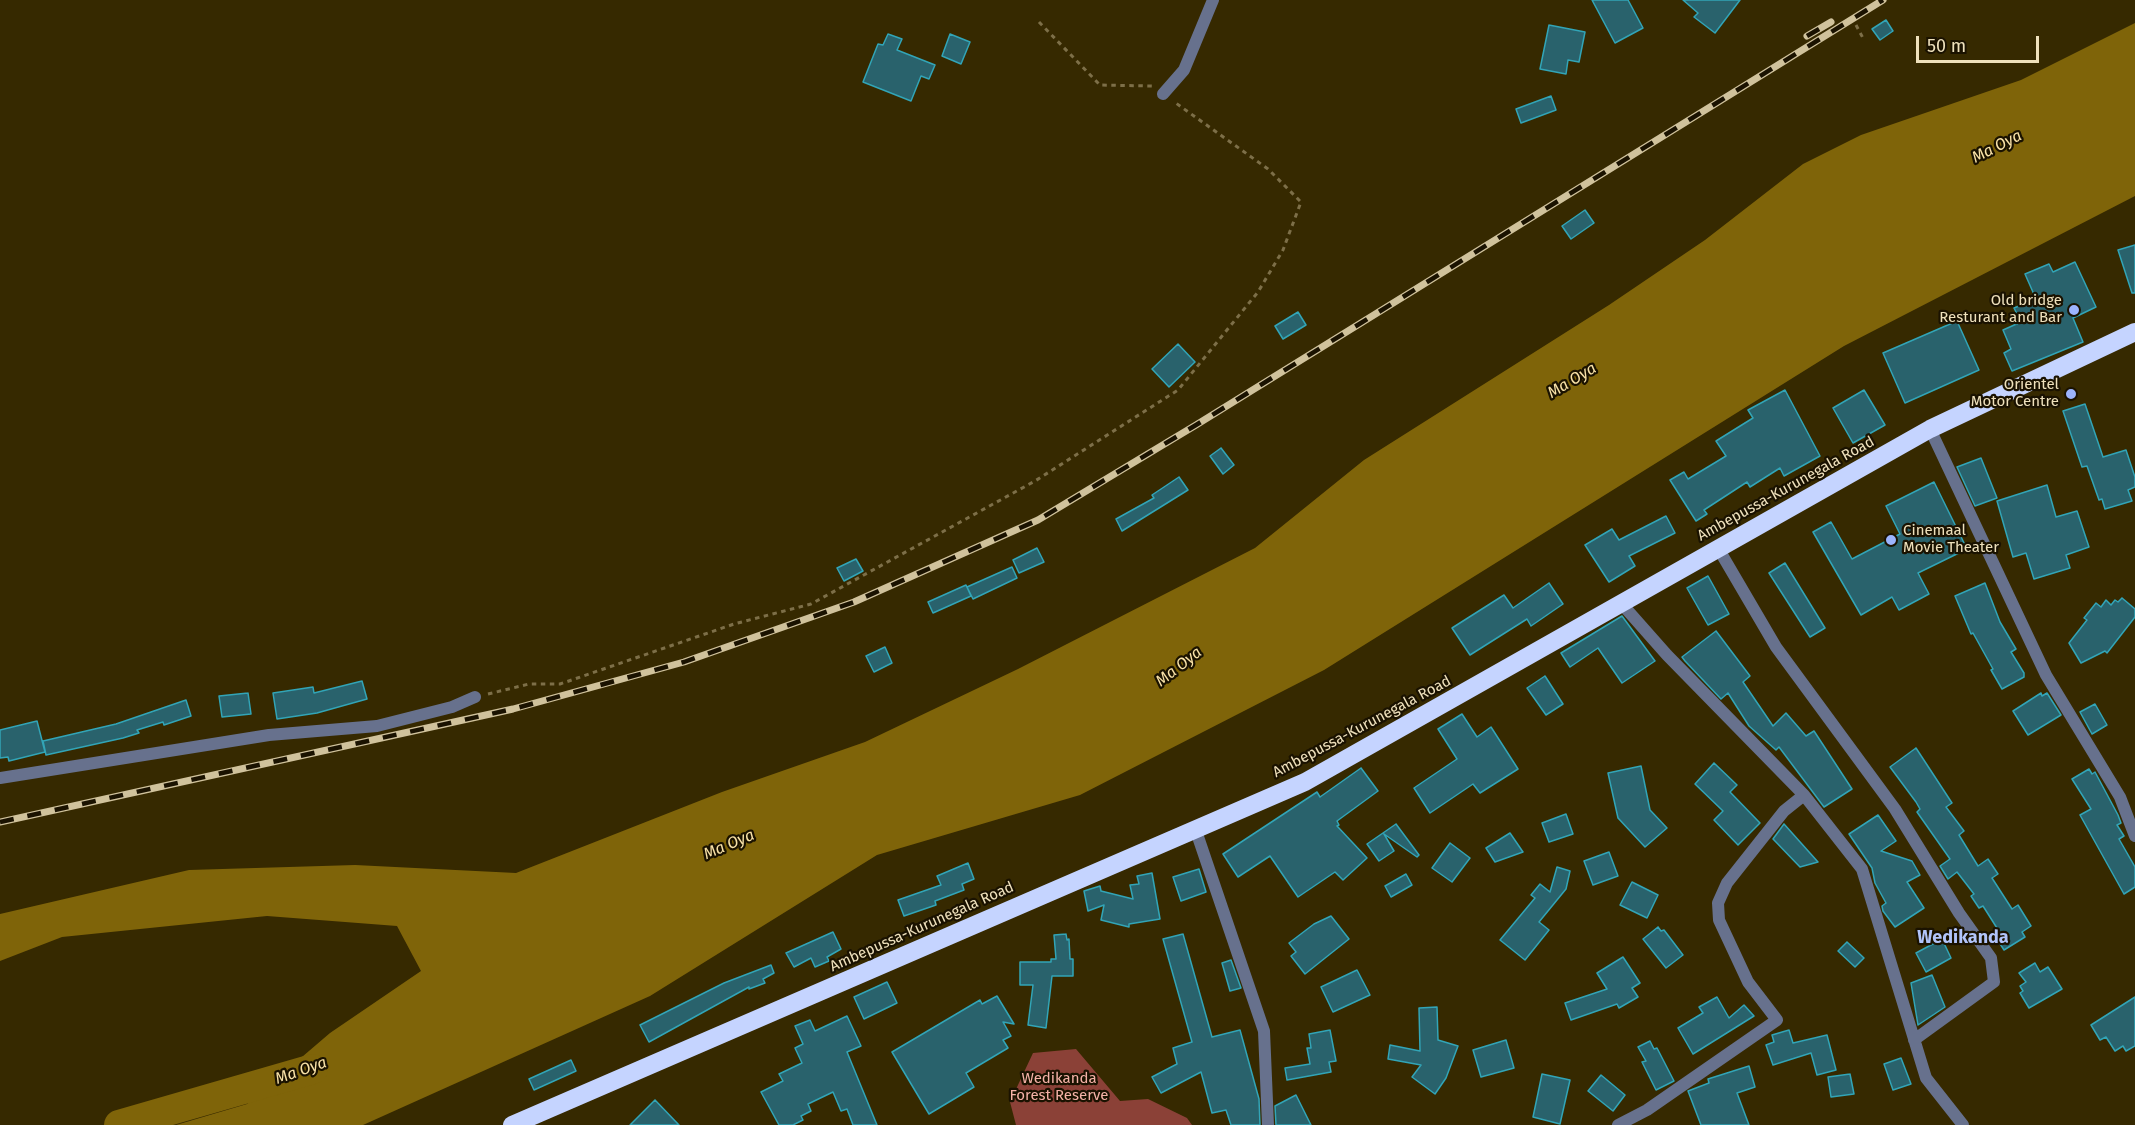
<!DOCTYPE html>
<style>
body{margin:0}
#map{position:relative;width:2135px;height:1125px;overflow:hidden;background:#362900;font-family:"Fira Sans",sans-serif}
canvas{display:block}
.scale{position:absolute;left:1916px;top:36px;width:123px;height:27px;box-sizing:border-box;border:3px solid #efe1bc;border-top:0;padding-left:8px;font-size:18px;line-height:21px;white-space:nowrap;color:#efe1bc;-webkit-text-stroke:4px #1a1200;paint-order:stroke}
</style>
<div id="map">
<canvas width="2135" height="1125"></canvas>
<div class="scale">50 m</div>
</div>
<script>
const context = document.querySelector('canvas').getContext('2d');
context.lineJoin = 'round';
function paint(path, color) { context.fillStyle = color; context.fill(path, 'evenodd'); }
const shape = rows => new Path2D(rows.map(r => 'M' + r).join(''));
function stroke(path, color, width, dash) { context.strokeStyle = color; context.lineWidth = width; context.lineCap = dash ? 'butt' : 'round'; context.setLineDash(dash || []); context.stroke(path); }
function write(font, color, halo, rows, align = 'center') {
  context.font = font + ' "Fira Sans",sans-serif'; context.lineWidth = 4.5; context.setLineDash([]); context.textBaseline = 'middle'; context.strokeStyle = halo; context.fillStyle = color; for (const [text, x, y, turn = 0] of rows) {
    context.save(); context.translate(x, y); context.rotate((+turn || 0) * Math.PI / 180); context.textAlign = isNaN(turn) ? turn : align; if (halo) context.strokeText(text, 0, 0); context.fillText(text, 0, 0); context.restore();
  }
}
paint(shape([
 [1076,1049,1120,1101,1148,1099,1187,1118,1192,1125,1016,1125,1010,1102,1033,1053]
]), '#8b4137');
paint(shape([
 [2135,23,2135,196,1844,346,1324,670,1080,795,877,855,650,996,363,1125,176,1125,247,1104,330,1033,421,971,397,926,267,916,62,937,0,961,0,914,189,870,355,865,516,873,722,792,865,742,1018,669,1255,548,1364,460,1609,305,1705,240,1803,164,1861,135,2021,80]
]), '#7f6409');
stroke(shape([
 [119,1125,313,1069]
]), '#7f6409', 30);
const building = shape([
 [1592,0,1628,0,1643,28,1615,43,1592,0],
 [1683,0,1740,0,1715,33,1694,17,1698,13,1683,0],
 [1886,20,1893,31,1880,40,1872,29,1886,20],
 [1549,25,1585,32,1579,62,1568,60,1566,74,1540,69,1549,25],
 [888,34,902,39,897,50,935,65,929,79,921,76,911,101,863,82,878,44,883,45,888,34],
 [950,34,970,42,961,64,942,56,950,34],
 [1551,96,1556,110,1521,123,1516,109,1551,96],
 [1585,210,1594,223,1571,239,1562,226,1585,210],
 [2135,245,2135,293,2132,293,2118,250,2135,245],
 [2075,262,2096,307,2073,318,2083,342,2012,371,2004,353,2011,349,2003,330,2021,322,2014,308,2036,299,2025,274,2049,264,2053,272,2075,262],
 [1298,312,1306,325,1283,339,1275,326,1298,312],
 [1957,321,1979,370,1905,403,1883,353,1957,321],
 [1178,344,1195,362,1169,387,1152,369,1178,344],
 [1785,390,1820,456,1784,476,1780,468,1750,487,1747,482,1704,510,1707,514,1696,521,1670,480,1684,472,1688,479,1726,456,1716,441,1753,418,1748,410,1785,390],
 [1864,390,1885,425,1853,443,1833,408,1864,390],
 [2085,404,2103,457,2126,450,2135,477,2135,487,2128,490,2132,501,2105,509,2102,499,2099,500,2087,466,2082,467,2063,411,2085,404],
 [1221,448,1234,465,1223,474,1210,456,1221,448],
 [1981,458,1997,498,1975,506,1957,467,1981,458],
 [1179,477,1188,490,1122,531,1116,519,1154,498,1152,495,1179,477],
 [1934,482,1967,549,1918,573,1929,594,1899,610,1892,597,1861,615,1813,532,1831,522,1852,559,1900,534,1886,506,1934,482],
 [2047,485,2056,517,2077,511,2089,547,2066,555,2070,568,2034,579,2026,553,2013,557,1997,501,2047,485],
 [1666,516,1675,533,1629,556,1635,566,1609,582,1585,545,1612,529,1619,540,1666,516],
 [1037,548,1044,562,1019,573,1013,560,1037,548],
 [856,559,863,571,844,581,837,568,856,559],
 [1785,563,1825,628,1810,637,1769,573,1785,563],
 [1012,567,1017,578,973,599,967,587,1012,567],
 [1708,576,1729,614,1708,625,1687,588,1708,576],
 [1549,583,1563,604,1531,626,1527,619,1470,655,1452,628,1504,595,1513,608,1549,583],
 [1985,583,2000,622,2016,649,2011,652,2024,673,2024,677,2002,689,1991,670,1993,669,1973,633,1971,634,1955,596,1985,583],
 [966,585,971,596,933,613,928,602,966,585],
 [2122,598,2135,609,2135,617,2107,653,2105,651,2081,663,2069,643,2087,620,2084,618,2096,603,2101,607,2106,600,2111,605,2115,600,2118,602,2122,598],
 [1622,616,1655,661,1622,683,1598,648,1570,667,1561,653,1622,616],
 [1716,631,1750,676,1743,682,1773,726,1786,713,1806,736,1814,731,1852,789,1824,807,1779,747,1776,750,1749,726,1728,693,1721,699,1685,661,1682,657,1716,631],
 [885,647,892,663,874,672,866,656,885,647],
 [1545,676,1563,704,1546,715,1527,688,1545,676],
 [362,681,367,699,317,713,277,719,273,693,313,687,314,693,362,681],
 [248,693,251,714,222,717,219,696,248,693],
 [2041,693,2042,696,2047,693,2061,715,2028,735,2013,711,2041,693],
 [186,700,191,716,164,725,163,722,137,730,139,733,123,738,46,755,43,741,116,724,186,700],
 [2095,704,2107,725,2092,734,2080,712,2095,704],
 [1462,714,1477,737,1491,727,1518,769,1480,793,1473,784,1430,813,1414,788,1457,759,1438,729,1462,714],
 [37,721,45,752,9,761,8,757,0,758,0,730,37,721],
 [1916,748,1952,803,1946,807,1964,831,1959,835,1978,866,1988,859,1998,874,1992,878,2012,909,2018,905,2031,926,2022,932,2025,937,2004,950,1997,939,2002,936,1983,906,1979,908,1971,896,1974,894,1957,872,1948,879,1940,866,1950,859,1917,812,1920,809,1916,802,1890,767,1916,748],
 [1714,763,1737,785,1730,792,1760,823,1738,845,1714,820,1723,811,1695,784,1714,763],
 [1641,766,1650,810,1667,828,1645,847,1618,818,1608,773,1641,766],
 [1361,768,1378,791,1337,821,1339,825,1337,826,1367,858,1343,880,1335,872,1298,897,1270,856,1238,877,1223,854,1317,792,1320,797,1361,768],
 [2089,769,2092,774,2095,772,2118,815,2121,823,2117,825,2124,836,2119,839,2135,867,2135,887,2124,894,2080,815,2091,809,2072,779,2089,769],
 [1566,814,1573,834,1549,842,1542,823,1566,814],
 [1878,815,1896,841,1881,851,1912,861,1920,875,1907,882,1924,908,1895,927,1883,911,1882,906,1886,903,1875,883,1872,868,1849,834,1878,815],
 [1396,824,1419,855,1417,857,1384,834,1394,851,1379,861,1367,844,1396,824],
 [1784,824,1818,862,1800,867,1773,839,1784,824],
 [1510,833,1523,852,1495,862,1486,848,1510,833],
 [1450,843,1470,858,1452,882,1432,868,1450,843],
 [1609,852,1618,876,1593,885,1584,861,1609,852],
 [968,863,974,879,962,884,964,890,935,901,936,905,904,916,898,900,941,885,937,876,968,863],
 [1557,867,1570,871,1566,889,1539,922,1549,930,1525,960,1500,940,1535,898,1531,895,1540,884,1550,892,1557,867],
 [1199,869,1206,892,1181,901,1173,877,1199,869],
 [1152,873,1160,919,1129,924,1129,927,1101,920,1104,905,1088,911,1084,891,1100,886,1101,891,1133,899,1130,885,1139,884,1137,876,1152,873],
 [1406,874,1412,885,1391,897,1385,886,1406,874],
 [1632,882,1658,895,1647,918,1620,905,1632,882],
 [1331,916,1349,939,1305,974,1291,956,1296,952,1289,943,1314,924,1331,916],
 [1658,927,1661,931,1664,930,1683,955,1666,968,1643,939,1658,927],
 [833,932,841,949,827,957,829,961,815,967,811,958,794,967,786,953,833,932],
 [1066,934,1067,940,1069,939,1070,959,1073,959,1073,976,1052,976,1046,1028,1028,1025,1033,985,1020,985,1020,962,1051,962,1051,959,1056,959,1054,935,1066,934],
 [1183,934,1212,1037,1240,1030,1259,1099,1260,1125,1231,1125,1226,1110,1212,1113,1201,1072,1161,1093,1152,1077,1177,1064,1173,1048,1192,1042,1163,939,1183,934],
 [1942,939,1951,958,1926,972,1916,953,1942,939],
 [1847,942,1864,958,1855,967,1838,951,1847,942],
 [1623,957,1640,983,1632,988,1638,997,1619,1008,1617,1004,1571,1020,1565,1003,1607,989,1597,973,1623,957],
 [1231,960,1241,988,1230,991,1222,963,1231,960],
 [2035,963,2040,972,2048,967,2062,989,2029,1008,2020,993,2023,991,2020,986,2026,982,2019,973,2035,963],
 [771,965,774,973,763,979,765,983,749,989,749,987,649,1042,640,1025,724,983,771,965],
 [1357,970,1370,995,1333,1012,1321,987,1357,970],
 [1932,975,1945,1007,1918,1025,1911,983,1932,975],
 [887,982,897,1003,864,1019,854,997,887,982],
 [997,996,1014,1024,1003,1022,1011,1036,1003,1040,1008,1048,966,1073,974,1087,929,1114,892,1052,980,1000,982,1004,997,996],
 [1717,997,1729,1018,1744,1005,1754,1016,1693,1054,1678,1028,1703,1013,1699,1007,1717,997],
 [2135,997,2135,1046,2126,1051,2123,1046,2115,1051,2106,1037,2100,1040,2091,1025,2135,997],
 [1437,1007,1438,1040,1458,1046,1446,1078,1435,1094,1412,1077,1421,1065,1388,1059,1390,1045,1420,1051,1419,1008,1437,1007],
 [847,1016,861,1046,847,1052,877,1125,853,1125,847,1109,841,1111,833,1092,808,1104,811,1111,801,1116,803,1120,793,1125,779,1125,761,1092,783,1081,779,1074,802,1063,795,1048,803,1044,795,1026,810,1020,815,1031,847,1016],
 [1330,1030,1336,1061,1329,1062,1331,1072,1287,1080,1285,1068,1310,1064,1307,1048,1311,1048,1309,1034,1330,1030],
 [1789,1030,1793,1043,1827,1035,1836,1070,1817,1075,1811,1053,1773,1065,1766,1045,1774,1042,1772,1035,1789,1030],
 [1506,1040,1514,1068,1481,1077,1473,1050,1506,1040],
 [1650,1041,1654,1049,1657,1048,1674,1081,1656,1090,1642,1062,1646,1061,1638,1047,1650,1041],
 [1901,1058,1911,1084,1893,1090,1884,1064,1901,1058],
 [571,1060,576,1071,534,1090,529,1079,571,1060],
 [1749,1066,1755,1087,1737,1093,1749,1125,1701,1125,1688,1091,1709,1083,1708,1079,1749,1066],
 [1542,1074,1570,1080,1560,1124,1533,1117,1542,1074],
 [1850,1074,1854,1094,1831,1097,1828,1077,1850,1074],
 [1601,1075,1625,1095,1613,1111,1588,1091,1601,1075],
 [1296,1095,1311,1125,1276,1125,1275,1106,1296,1095],
 [655,1100,679,1125,630,1125,655,1100]
]);
paint(building, '#29626c');
stroke(building, '#32a5b7', 1.5);
stroke(shape([
 [1039,22,1100,85,1153,86],
 [1856,25,1864,40],
 [488,694,529,684,560,684,734,624,811,604,1035,481,1178,390,1258,292,1283,250,1301,202,1268,169,1173,101]
]), '#7d6f48', 3, [4.5, 4.5]);
stroke(shape([
 [1163,94,1184,70,1213,0],
 [1930,429,2046,675,2120,797,2135,836],
 [1718,548,1776,647,1895,809,1959,913,1991,958,1994,982,1914,1040],
 [1621,603,1667,655,1804,795,1862,869,1926,1078,1963,1125],
 [0,778,269,735,377,726,452,707,475,697],
 [1195,828,1264,1031,1268,1125],
 [1618,1125,1647,1110,1777,1020,1748,982,1719,920,1718,903,1727,883,1784,811,1804,795]
]), '#67718d', 12);
stroke(shape([
 [512,1125,1305,782,1930,429,2135,332]
]), '#c5d4ff', 18);
const rail = shape([
 [1807,36,1831,22],
 [0,822,513,709,684,662,854,602,1038,520,1196,425,1883,0]
]);
stroke(rail, '#d0c29c', 7);
stroke(rail, '#1a1200', 4.5, [14]);
for (const [x, y, r, color] of [
 [2074,310,6,"#9cb4fd"],
 [2071,394,6,"#9cb4fd"],
 [1891,540,6,"#9cb4fd"]
]) { const dot = new Path2D(); dot.arc(x, y, r, 0, 2 * Math.PI); context.fillStyle = color; context.fill(dot); stroke(dot, '#1a1200', 2); }
write('15px', '#efe1bc', '#1a1200', [
 ["Old bridge",2062,301],
 ["Resturant and Bar",2062,318],
 ["Orientel",2059,385],
 ["Motor Centre",2059,402],
 ["Cinemaal",1903,531,"left"],
 ["Movie Theater",1903,548,"left"]
], 'right');
write('15px', '#efe1bc', '#1a1200', [
 ["Ambepussa-Kurunegala Road",1786,489,-29],
 ["Ambepussa-Kurunegala Road",1362,727,-28],
 ["Ambepussa-Kurunegala Road",922,927,-24]
]);
write('15px', '#f5b2a7', '#1a1200', [
 ["Wedikanda",1059,1079],
 ["Forest Reserve",1059,1096]
]);
write('italic 16px', '#f9e2a7', '#1a1200', [
 ["Ma Oya",1997,147,-27],
 ["Ma Oya",1572,381,-31],
 ["Ma Oya",1179,667,-38],
 ["Ma Oya",729,845,-23],
 ["Ma Oya",301,1071,-19]
]);
write('bold 18px', '#b1c4fa', '#1a1200', [
 ["Wedikanda",1963,938]
]);
</script>
